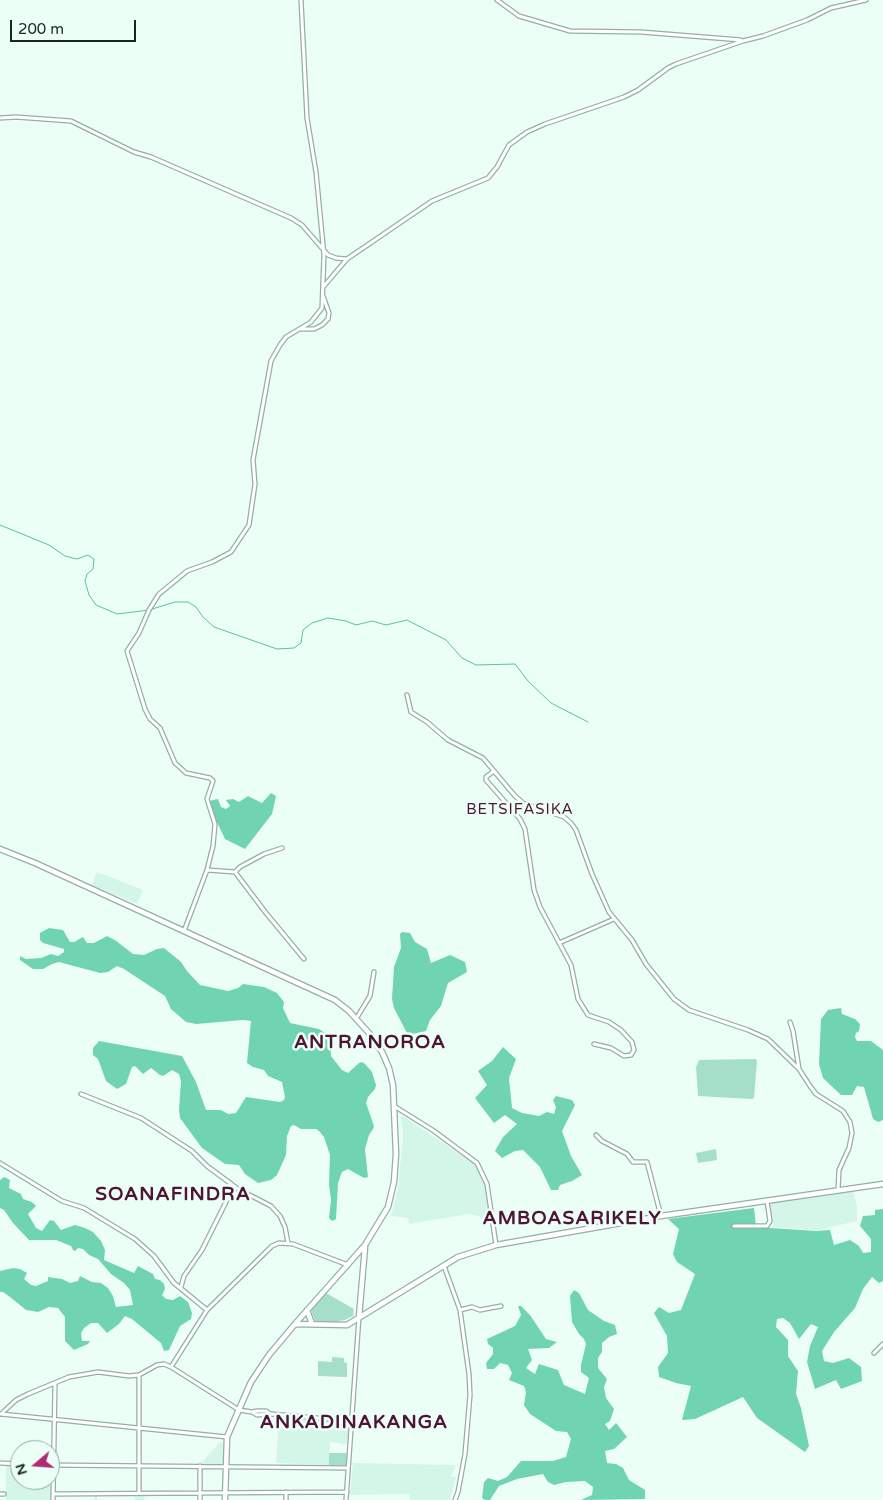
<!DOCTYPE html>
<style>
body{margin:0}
#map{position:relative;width:883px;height:1500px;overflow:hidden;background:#ebfff7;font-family:"Varela Round",sans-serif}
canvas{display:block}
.north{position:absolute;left:10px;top:1440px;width:50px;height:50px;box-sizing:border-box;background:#ebfff7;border:1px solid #98a8a1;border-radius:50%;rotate:252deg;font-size:14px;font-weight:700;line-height:20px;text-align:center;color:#1c2521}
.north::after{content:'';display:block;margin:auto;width:18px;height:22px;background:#ae2b76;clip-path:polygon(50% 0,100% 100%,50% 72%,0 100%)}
.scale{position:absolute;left:10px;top:20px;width:126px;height:22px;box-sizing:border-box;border:2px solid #1c2521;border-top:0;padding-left:6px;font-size:15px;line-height:18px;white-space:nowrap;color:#1c2521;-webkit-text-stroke:4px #ebfff7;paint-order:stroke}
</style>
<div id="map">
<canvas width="883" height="1500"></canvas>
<div class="north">N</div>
<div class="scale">200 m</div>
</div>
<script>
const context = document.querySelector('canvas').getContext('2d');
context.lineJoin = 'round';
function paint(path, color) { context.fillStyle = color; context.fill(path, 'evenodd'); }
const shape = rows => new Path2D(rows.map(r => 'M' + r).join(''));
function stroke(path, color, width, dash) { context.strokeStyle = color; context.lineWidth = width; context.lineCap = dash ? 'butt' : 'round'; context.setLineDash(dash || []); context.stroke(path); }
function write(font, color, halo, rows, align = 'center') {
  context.font = font + ' "Varela Round",sans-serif'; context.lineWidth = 5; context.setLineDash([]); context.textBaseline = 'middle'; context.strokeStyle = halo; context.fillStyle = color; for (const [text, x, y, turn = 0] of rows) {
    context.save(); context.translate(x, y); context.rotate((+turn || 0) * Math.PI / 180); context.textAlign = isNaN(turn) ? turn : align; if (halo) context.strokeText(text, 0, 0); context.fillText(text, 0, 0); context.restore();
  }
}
paint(shape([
 [97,872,143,890,137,904,92,885],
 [403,1116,476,1165,486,1188,491,1224,486,1224,479,1216,469,1214,409,1224,408,1218,391,1216,398,1188,403,1136,401,1117],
 [853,1191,857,1206,857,1221,818,1230,773,1227,770,1202],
 [279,1417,343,1423,349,1428,348,1442,346,1444,330,1442,329,1465,276,1463],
 [220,1442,225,1444,224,1466,206,1465,203,1469,202,1495,145,1493,144,1500,136,1500,133,1495,98,1495,97,1500,94,1500,94,1495,54,1495,54,1500,6,1500,6,1466,20,1466,20,1480,50,1480,50,1471,55,1472,55,1491,137,1492,137,1475,141,1475,142,1490,197,1491,198,1467],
 [353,1463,456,1465,451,1477,456,1477,450,1500,410,1500,409,1494,350,1495]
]), '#d4f6e8');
paint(shape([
 [756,1059,757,1061,754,1098,752,1099,698,1096,696,1067,699,1060],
 [716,1149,717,1160,698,1163,696,1153],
 [326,1293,354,1309,353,1316,345,1320,333,1322,315,1321,311,1310],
 [332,1357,344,1358,344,1362,347,1363,347,1377,318,1376,318,1361,332,1362],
 [329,1453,347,1453,346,1465,329,1465]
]), '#a5dec9');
paint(shape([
 [271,793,276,796,272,814,245,849,225,839,213,814,209,801,218,799,221,807,226,809,230,806,226,800,233,799,239,802,248,796,262,803],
 [49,928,63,930,70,942,74,942,83,937,87,943,94,943,107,936,115,940,133,954,144,955,157,949,164,948,181,962,187,971,200,985,228,991,238,988,243,984,264,987,277,993,284,1002,283,1008,290,1023,319,1029,328,1035,330,1038,331,1056,342,1070,348,1073,359,1063,362,1062,365,1064,372,1072,376,1085,375,1089,368,1097,366,1103,374,1126,373,1129,369,1135,365,1149,368,1177,364,1178,348,1169,342,1172,338,1183,336,1219,332,1221,329,1218,331,1200,329,1184,330,1155,324,1137,319,1131,316,1129,301,1129,294,1125,291,1126,287,1136,286,1155,277,1175,271,1180,258,1183,245,1174,239,1165,225,1164,202,1148,180,1118,179,1110,181,1081,179,1074,172,1070,163,1076,160,1075,151,1068,143,1074,135,1066,132,1067,126,1084,117,1089,106,1081,98,1059,93,1055,93,1048,99,1041,182,1056,196,1082,206,1110,221,1110,228,1114,236,1113,246,1097,280,1102,284,1100,285,1097,282,1082,268,1076,264,1070,253,1067,247,1063,251,1021,243,1020,196,1024,186,1022,171,1009,165,996,124,969,117,966,108,972,100,973,59,962,52,964,43,969,33,969,20,960,20,956,26,959,41,958,51,954,58,956,64,952,64,949,43,943,40,940,40,933],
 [402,932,410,933,415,942,427,949,431,963,450,955,465,962,467,972,448,983,441,1006,430,1020,426,1031,408,1035,394,1008,392,999,394,967,401,948,400,934],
 [841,1008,842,1014,855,1019,860,1024,859,1031,856,1033,855,1037,857,1041,871,1041,883,1050,883,1120,878,1122,873,1119,864,1087,857,1086,852,1095,841,1095,823,1078,819,1064,821,1019,828,1010],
 [503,1047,516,1059,509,1078,512,1108,522,1113,539,1116,547,1112,554,1114,556,1107,553,1100,556,1096,572,1100,575,1105,562,1131,571,1156,582,1175,572,1181,560,1185,558,1190,551,1190,540,1167,523,1150,515,1151,502,1158,495,1151,503,1137,517,1124,505,1115,494,1123,475,1098,487,1085,478,1071,492,1061],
 [4,1177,10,1180,9,1188,21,1194,23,1199,32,1202,36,1206,28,1214,36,1228,42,1231,50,1220,54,1221,61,1230,75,1225,85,1228,93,1232,101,1241,105,1250,104,1260,134,1273,138,1266,153,1274,155,1279,160,1280,164,1284,165,1289,162,1295,166,1299,173,1300,180,1296,188,1302,192,1313,191,1319,180,1326,169,1350,164,1351,161,1343,132,1319,125,1316,119,1324,107,1333,98,1323,91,1323,84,1328,81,1333,82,1341,90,1341,88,1344,74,1350,65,1341,65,1317,58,1308,49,1307,38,1312,26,1310,10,1297,3,1292,0,1292,0,1271,13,1268,20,1269,27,1273,24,1279,31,1285,36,1286,48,1281,48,1277,62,1279,70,1283,78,1281,80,1276,92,1282,101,1283,108,1288,113,1296,116,1307,133,1305,130,1290,124,1283,111,1274,98,1259,89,1255,83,1249,78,1248,75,1251,73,1250,71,1246,56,1240,29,1240,13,1223,4,1210,0,1208,0,1180],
 [754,1208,756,1227,816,1231,830,1230,834,1245,850,1240,859,1246,863,1253,871,1252,871,1239,860,1226,863,1216,875,1215,875,1210,883,1209,883,1281,879,1283,872,1277,863,1289,855,1308,834,1332,822,1351,824,1361,833,1363,849,1358,861,1367,862,1381,841,1389,836,1380,815,1389,807,1362,810,1346,818,1327,811,1324,799,1339,790,1323,783,1318,777,1319,776,1327,788,1340,788,1356,798,1371,796,1394,801,1408,809,1446,805,1452,757,1418,743,1397,695,1419,682,1420,691,1386,676,1383,659,1377,658,1367,668,1353,667,1336,654,1313,659,1307,669,1313,681,1310,695,1274,677,1262,673,1254,679,1229,668,1219],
 [574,1290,579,1293,588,1310,604,1321,615,1325,617,1334,609,1337,602,1343,602,1352,598,1358,598,1368,607,1379,604,1387,606,1398,614,1409,610,1421,605,1424,609,1430,616,1423,627,1437,614,1449,605,1451,607,1463,616,1464,623,1468,629,1480,645,1490,645,1499,581,1500,592,1495,593,1487,585,1481,566,1482,554,1485,548,1482,543,1474,517,1479,499,1486,490,1500,485,1500,482,1498,484,1482,488,1478,498,1481,507,1477,521,1461,553,1461,566,1457,571,1439,567,1432,556,1431,530,1414,524,1405,526,1392,524,1386,509,1380,512,1373,508,1365,500,1363,494,1369,487,1369,486,1363,493,1354,493,1348,488,1344,487,1339,515,1326,521,1315,518,1306,521,1306,530,1315,546,1339,557,1342,549,1348,528,1349,532,1360,526,1368,535,1374,539,1364,558,1370,564,1385,585,1394,589,1378,581,1372,581,1365,586,1344,584,1339,579,1334,572,1322,570,1296]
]), '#70d4b3');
stroke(shape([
 [0,525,49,545,65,556,77,559,88,555,94,559,93,569,87,574,85,581,89,595,96,605,117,614,149,610,175,602,188,602,196,607,203,617,214,627,277,649,294,648,301,643,303,630,312,623,328,618,346,621,356,625,372,621,386,625,407,620,446,640,462,658,476,665,515,664,528,681,551,703,588,722]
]), '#5bbf9f', 1);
const street = shape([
 [497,0,519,16,570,31,641,32,741,40],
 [0,118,16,117,71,121,134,152,151,157,291,218,302,225,328,255,336,258,346,259],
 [324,286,347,259,432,201,488,178,497,167,509,145,527,132,545,124,624,97,638,90,668,68,676,64,743,41,763,36,807,20,831,8,866,0],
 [300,329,314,329,322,325,328,319,329,313,323,296],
 [407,695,411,712,427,722,448,740,483,758,515,796,523,803,564,817,571,823,576,830,592,874,609,912,632,940,646,964,674,999,689,1010,748,1030,768,1039,799,1069],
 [494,771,486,777,486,780,520,819,525,829,534,890,540,907,571,965,578,999,588,1015,609,1022,621,1030,632,1042,634,1050,631,1055,624,1056,611,1048,594,1044],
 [207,870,213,846,215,824,207,799,213,781,210,778,186,773,175,763,160,728,150,719,145,709,127,651,139,633,149,610,159,594,187,571,212,562,231,552,249,525,255,484,253,460,271,361,280,345,286,337,311,322,322,308,324,255,316,172,307,118,301,0],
 [235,872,240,867,264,854,282,848],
 [184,931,207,870,235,872,266,913,304,959],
 [559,943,614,919],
 [356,1019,370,996,374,972],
 [790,1022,793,1031,799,1069,810,1086,816,1094,843,1111,850,1122,852,1133,849,1148,839,1170,838,1190],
 [81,1094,141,1118,192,1151,207,1166,238,1189,271,1206,280,1216,285,1227,288,1243],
 [394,1106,434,1131,477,1163,487,1184,496,1245],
 [596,1135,602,1141,627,1154,633,1162,647,1162,661,1216],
 [0,1163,62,1201,84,1208,135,1239,154,1256,174,1283,207,1310],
 [734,1226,767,1226,770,1221,767,1201],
 [444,1266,460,1310,469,1374,470,1395,465,1454,458,1492,455,1500],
 [181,1287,184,1276,202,1250,234,1186],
 [460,1310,472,1307,480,1310,501,1306],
 [874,1353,883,1344],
 [171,1367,207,1310,272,1246,279,1243,293,1244,348,1265],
 [252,1412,257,1411,266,1411,270,1414],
 [1,1414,227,1437],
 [1,1414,16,1400,28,1394,69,1377,98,1372,129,1376,139,1375],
 [0,1463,20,1464],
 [50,1465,348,1468],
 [139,1493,139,1375,157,1365,164,1364,171,1367,239,1410,252,1412,257,1415,271,1414,352,1421],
 [0,1494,4,1494],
 [53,1494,347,1492],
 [53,1500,55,1383],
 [200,1500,200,1466],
 [286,1500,286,1492],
 [346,1500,359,1317]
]);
const secondary = shape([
 [0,849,35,863,335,1000,349,1011,369,1033,382,1052,389,1068,393,1085,396,1154,394,1182,388,1207,365,1245,295,1324],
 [307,1310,312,1324],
 [359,1317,365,1247],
 [225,1500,227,1437,251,1382,269,1355,295,1324,347,1325,458,1257,496,1245,661,1216,883,1184]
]);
stroke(street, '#96aea5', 5.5);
stroke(secondary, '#96aea5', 7);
stroke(street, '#fff', 3);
stroke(secondary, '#fff', 4.5);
context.letterSpacing = '1px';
write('15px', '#511336', '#ebfff7', [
 ["BETSIFASIKA",520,810]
]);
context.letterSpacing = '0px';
context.letterSpacing = '1px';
write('bold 19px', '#511336', '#ebfff7', [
 ["ANTRANOROA",370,1043],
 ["SOANAFINDRA",173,1195],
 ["AMBOASARIKELY",572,1219],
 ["ANKADINAKANGA",354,1423]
]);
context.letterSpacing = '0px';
</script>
